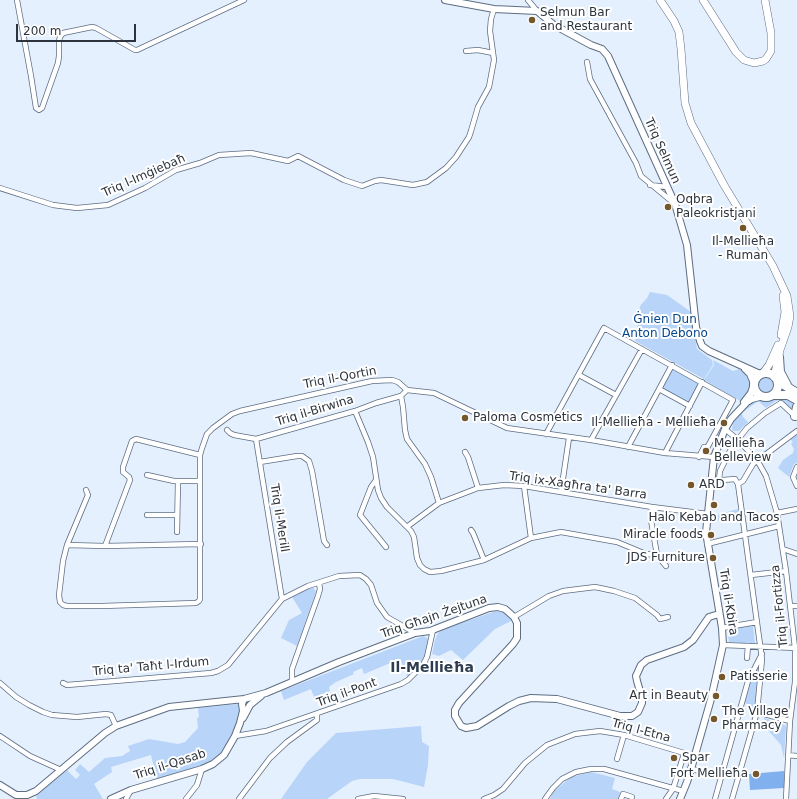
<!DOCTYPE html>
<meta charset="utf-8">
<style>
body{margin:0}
#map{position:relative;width:797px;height:799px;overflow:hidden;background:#e5f0fe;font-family:"DejaVu Sans",sans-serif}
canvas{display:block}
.scale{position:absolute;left:16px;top:24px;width:120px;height:18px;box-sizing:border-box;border:2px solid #2d343d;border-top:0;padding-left:5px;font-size:12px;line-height:14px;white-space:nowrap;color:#2d343d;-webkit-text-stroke:3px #fff;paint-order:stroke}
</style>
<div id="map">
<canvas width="797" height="799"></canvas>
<div class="scale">200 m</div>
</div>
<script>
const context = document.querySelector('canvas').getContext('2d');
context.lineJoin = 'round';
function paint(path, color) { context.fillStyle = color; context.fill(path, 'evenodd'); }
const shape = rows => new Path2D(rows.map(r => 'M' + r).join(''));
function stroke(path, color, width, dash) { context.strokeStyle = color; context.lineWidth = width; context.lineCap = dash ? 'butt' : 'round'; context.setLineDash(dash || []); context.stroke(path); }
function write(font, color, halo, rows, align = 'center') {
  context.font = font + ' "DejaVu Sans",sans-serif'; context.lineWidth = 4; context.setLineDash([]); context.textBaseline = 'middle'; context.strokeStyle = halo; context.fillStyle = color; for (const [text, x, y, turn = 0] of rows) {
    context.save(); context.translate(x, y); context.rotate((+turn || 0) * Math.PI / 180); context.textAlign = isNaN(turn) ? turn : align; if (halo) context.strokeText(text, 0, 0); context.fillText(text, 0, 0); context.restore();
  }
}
paint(shape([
 [650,292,667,295,691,312,697,349,712,360,713,365,704,379,635,341,640,306,647,298],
 [713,360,733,371,739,369,746,373,751,380,750,390,742,402,704,380,714,365],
 [672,369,700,384,689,404,664,391,662,386],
 '757 385a8 8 0 1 1 16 0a8 8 0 1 1-16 0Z',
 [782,397,797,401,792,411,782,400,776,401,766,408,758,401,742,413,743,417,748,422,739,431,733,431,732,428,734,419,744,406,756,399],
 [797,434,797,463,794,464,789,477,778,468,783,460,793,453,794,449,791,444,793,442,790,439],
 [738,509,739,515,712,522,713,516],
 [310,587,313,587,316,592,297,646,281,638,289,620,302,613,292,597],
 [504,611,513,620,495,629,463,660,451,650,439,656,432,654,435,640,438,633,444,629,493,612],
 [753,625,755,644,729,642,727,629],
 [423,636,429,639,427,653,423,662,408,678,400,659,364,674,362,668,353,672,354,674,336,682,329,687,330,691,314,697,311,689,284,700,281,691],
 [761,660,757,695,754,710,747,708,748,704,743,703,749,685],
 [238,704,241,710,231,740,220,754,208,763,157,780,151,755,111,767,112,772,94,784,103,799,37,799,36,796,67,770,76,779,80,775,75,770,80,764,89,772,105,758,122,756,130,751,128,746,149,739,178,744,185,742,198,728,197,718,199,717,198,708],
 [764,718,783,724,786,726,784,758,781,745,768,730],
 [421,726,422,742,429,746,428,765,424,787,393,779,360,779,352,781,327,799,281,799,307,762,336,733],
 [591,772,615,778,612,789,620,792,618,799,550,799,554,791,571,777]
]), '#b8d4f9');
paint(shape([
 [784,771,784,788,750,790,749,774]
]), '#81b0ee');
const street = shape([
 [17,0,31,76,36,108,39,110,42,108,58,63,59,56,59,41,60,37,63,33,92,27,96,28,135,50,137,50,244,0],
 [528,0,537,11],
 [466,51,478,50,493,53],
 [587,62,590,79,636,163,641,176,675,204],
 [650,185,667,187],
 [0,188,53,205,77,208,108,205,145,188,176,170,200,163,219,155,251,153,288,161,298,156,344,180,362,186,375,181,381,180,413,185,427,182,446,168,456,157,469,137,471,131,478,107,489,87,494,60,490,31,491,19,494,9],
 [579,375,616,395],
 [659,389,690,406],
 [401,396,403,407,405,430,407,439,425,464,431,477,439,503],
 [355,411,368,442,373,457,378,490,381,498,387,507,411,531,414,537,417,558,420,565,424,569,430,572,441,571,484,560,531,538,561,532,617,542,646,554,657,555,666,566],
 [725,429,737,439,757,460,766,476,777,513,786,571,795,648,795,682,790,721,786,799],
 [227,430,230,433,234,435,256,439,355,411,376,403,401,396,407,390],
 [546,434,604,328,733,400,707,448,704,447,699,457],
 [256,439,282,599],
 [591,440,642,349],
 [628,447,672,365],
 [465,452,468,457,478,488],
 [665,453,702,382],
 [260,462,297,456,302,456,309,461,312,471,324,541,327,545],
 [797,467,793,477,797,486],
 [147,475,174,481,200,481],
 [376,480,371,487,360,515,386,547],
 [719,480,720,471,732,447,747,428,765,413,781,403,796,417],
 [711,481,735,479,738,484,762,659,757,712,732,799],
 [738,484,743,481,753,464,797,431],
 [524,486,531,538],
 [86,490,88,495,67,545,63,561,59,595,60,602,63,605,67,606,102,606,196,603,199,601,200,599,200,455,202,448,207,434,213,428,232,414,240,411,372,381,392,380,398,382,407,390,434,393,507,428,591,440,665,453,714,457],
 [561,492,569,438],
 [652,507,651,520,657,555],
 [777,513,797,509],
 [147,515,177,515],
 [408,526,439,503,478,488,504,485,524,486,652,507,708,514],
 [471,530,473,533,484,560],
 [177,532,178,481],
 [707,544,779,526],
 [67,545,105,546,201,544],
 [105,546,130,480,129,477,123,472,123,467,132,441,136,439,200,455],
 [783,549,797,554],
 [751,575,786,571],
 [790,606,797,606],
 [514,617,549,596,563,591,595,587,614,591,635,598,657,615,660,619,668,617],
 [722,628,757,622],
 [723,645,797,648],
 [747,658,748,646],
 [292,682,292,669,318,596,320,589,319,583],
 [0,683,16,697,29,705,43,712,52,715,77,717,106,714,111,715,116,726],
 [63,683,67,685,211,673,218,671,228,665,282,599,308,586,339,576,360,575,366,579,371,585,377,603,387,617,415,633],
 [757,712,790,721],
 [0,736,30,756,61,770],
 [235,736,266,731,401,684,408,680,423,665,427,657,433,630],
 [788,755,797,756],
 [617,759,624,735],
 [691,769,710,773],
 [126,799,131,790],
 [186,799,197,785,202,769],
 [239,799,270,758,287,742,317,720,317,714],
 [358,799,374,796,403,799],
 [484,799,494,795,503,789,525,763,547,745,575,734,600,731,624,735,694,756],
 [545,799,553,788,562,779,576,772,591,769,604,769,683,791],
 [621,799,623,794,632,797],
 [666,799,673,789,684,754],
 [715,799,748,681,762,654]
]);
const secondary = shape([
 [445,0,494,9,537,11,554,25,591,45,602,49,608,56,675,204,687,245,696,327,700,341,702,346,709,351,760,374],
 [745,369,750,374,753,381],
 [744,402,751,393,753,387],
 [243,718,250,705,261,696],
 [0,785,16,795,27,795,36,791,105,733,116,726,169,707,244,699,266,693,339,662,415,633,430,631,489,608,498,607,505,609,514,617,517,623,517,638,513,644,459,703,455,710,455,716,461,726,466,728,477,726,509,706,519,701,531,698,557,699,620,716,632,716,638,712,642,703,642,698,637,681,636,676,641,665,647,660,684,647,693,640,709,617,719,614],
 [111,799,131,790,202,769,213,764,224,755,235,736,240,723,243,711,242,704,244,699],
 [680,799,687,782,691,769,711,699,723,645,722,628,706,532,714,457,725,429,731,419,747,402,752,399,763,396]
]);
const primary = shape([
 [660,0,674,21,679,32,681,49,685,103,691,123,724,185,773,266,787,296,790,316,788,327,780,350,774,377],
 [703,0,736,52,744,60,754,63,763,61,766,59,771,51,771,33,765,0],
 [781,335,785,312,783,296],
 [763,373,769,365,778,345]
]);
const highway = shape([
 [779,357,780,372,788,387],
 '754 385a12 12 0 1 1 24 0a12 12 0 1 1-24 0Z',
 [784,385,797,393],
 [773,395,788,395,797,400],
 [795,416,797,407]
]);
stroke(street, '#5d6d82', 6);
stroke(secondary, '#5d6d82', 8);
stroke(primary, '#5d6d82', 8);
stroke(highway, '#5d6d82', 10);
stroke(street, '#fff', 4.5);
stroke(secondary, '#fff', 6);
stroke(primary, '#fff', 7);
stroke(highway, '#fff', 8);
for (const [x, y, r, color] of [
 [532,20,4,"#74572b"],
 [668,207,4,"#74572b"],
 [743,228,4,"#74572b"],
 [465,418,4,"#74572b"],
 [724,423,4,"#74572b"],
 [706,451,4,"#74572b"],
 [691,485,4,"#74572b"],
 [714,505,4,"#74572b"],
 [711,535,4,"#74572b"],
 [713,558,4,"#74572b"],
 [722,677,4,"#74572b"],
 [716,696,4,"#74572b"],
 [714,719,4,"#74572b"],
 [674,758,4,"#74572b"],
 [756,774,4,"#74572b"]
]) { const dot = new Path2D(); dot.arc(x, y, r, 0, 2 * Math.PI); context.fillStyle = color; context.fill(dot); stroke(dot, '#fff', 1.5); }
write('12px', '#2d343d', '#fff', [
 ["Selmun Bar",540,13],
 ["and Restaurant",540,27],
 ["Oqbra",676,200],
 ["Paleokristjani",676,214],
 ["Il-Mellieħa",743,242,"center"],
 ["- Ruman",743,256,"center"],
 ["Paloma Cosmetics",473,418],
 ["Il-Mellieħa - Mellieħa",716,423,"right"],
 ["Mellieħa",714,444],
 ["Belleview",714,458],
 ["ARD",699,485],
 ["Halo Kebab and Tacos",714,518,"center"],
 ["Miracle foods",703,535,"right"],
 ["JDS Furniture",705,558,"right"],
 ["Patisserie",730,677],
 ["Art in Beauty",708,696,"right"],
 ["The Village",722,712],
 ["Pharmacy",722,726],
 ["Spar",682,758],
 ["Fort Mellieħa",748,774,"right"]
], 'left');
write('12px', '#2d343d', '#fff', [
 ["Triq Selmun",662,151,66],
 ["Triq l-Imġiebaħ",144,176,-24],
 ["Triq il-Qortin",340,378,-11],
 ["Triq il-Birwina",315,411,-17],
 ["Triq ix-Xagħra ta' Barra",578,486,8],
 ["Triq il-Merill",279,518,81],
 ["Triq il-Kbira",728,602,81],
 ["Triq il-Fortizza",780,606,-96],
 ["Triq Għajn Żejtuna",434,617,-19],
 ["Triq ta' Taħt l-Irdum",151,667,-5],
 ["Triq il-Pont",347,693,-20],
 ["Triq l-Etna",641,731,15],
 ["Triq il-Qasab",170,765,-18]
]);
write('12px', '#04468e', '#fff', [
 ["Ġnien Dun",665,320],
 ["Anton Debono",665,334]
]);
write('bold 14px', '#2e3c4f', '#fff', [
 ["Il-Mellieħa",432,668]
]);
</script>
